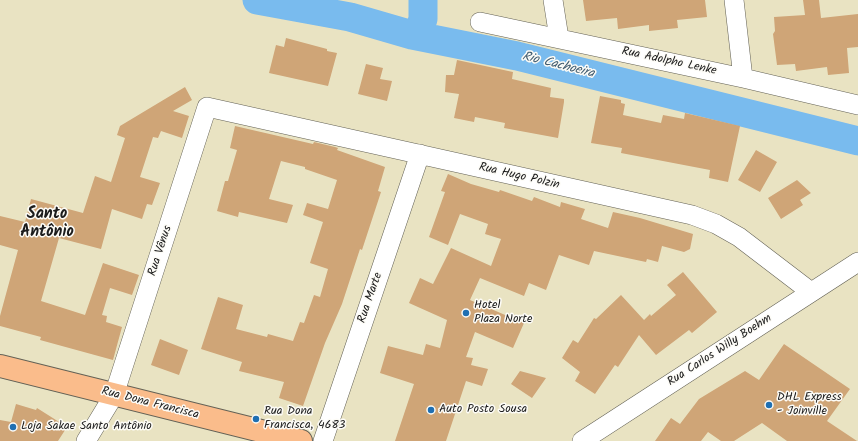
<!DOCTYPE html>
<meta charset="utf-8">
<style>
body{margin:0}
canvas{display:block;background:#e9e3c2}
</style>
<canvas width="858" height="441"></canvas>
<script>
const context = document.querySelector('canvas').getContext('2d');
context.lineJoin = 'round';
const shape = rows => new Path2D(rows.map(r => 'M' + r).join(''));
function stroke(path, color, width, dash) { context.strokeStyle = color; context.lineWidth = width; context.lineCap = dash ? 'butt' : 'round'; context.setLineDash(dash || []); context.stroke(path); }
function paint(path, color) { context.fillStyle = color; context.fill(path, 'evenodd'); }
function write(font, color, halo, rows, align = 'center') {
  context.font = font + ' Kalam,sans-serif'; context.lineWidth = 3; context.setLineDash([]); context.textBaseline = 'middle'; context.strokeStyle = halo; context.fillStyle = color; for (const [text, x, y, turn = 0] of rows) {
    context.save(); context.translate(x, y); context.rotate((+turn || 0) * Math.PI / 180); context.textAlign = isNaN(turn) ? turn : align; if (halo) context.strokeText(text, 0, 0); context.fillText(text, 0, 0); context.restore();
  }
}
stroke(shape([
 [257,0,350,17,412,35,517,56,858,141],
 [412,35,420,28,423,19,423,0]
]), '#79bbee', 29);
paint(shape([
 [583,0,705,0,707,17,677,20,678,28,649,31,649,25,618,29,617,18,586,21],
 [803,0,819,0,821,18,858,14,858,47,847,48,849,73,828,75,827,67,796,71,795,64,777,65,773,34,775,31,774,17,805,15],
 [286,38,327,49,327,51,337,53,328,86,269,73,276,45,284,47],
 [457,60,513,72,512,79,551,88,550,97,564,99,564,102,558,138,504,128,505,123,475,117,474,122,454,118,459,94,445,92,446,75,454,75],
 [366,64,383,68,380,79,392,81,387,101,358,94],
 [185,87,192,100,173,111,189,116,182,138,161,131,158,138,153,137,140,177,160,183,152,205,147,204,142,219,112,209,101,249,59,238,41,301,85,315,103,263,139,275,132,295,110,288,102,315,107,316,106,322,122,327,113,360,40,340,41,337,0,326,0,316,18,250,0,245,0,216,25,222,31,199,83,213,95,176,111,182,125,138,117,135,120,126],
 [600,96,621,100,621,103,625,104,623,115,661,123,663,115,684,119,685,113,740,126,728,182,709,178,710,170,621,153,622,148,591,143],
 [235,126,313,144,314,142,335,147,338,148,337,150,385,167,378,191,381,192,362,250,360,249,342,304,325,343,303,406,279,398,284,382,239,371,242,362,201,349,218,297,243,305,236,329,267,337,268,334,293,341,300,322,304,323,314,295,320,297,328,269,310,263,323,222,303,215,307,203,328,209,337,180,305,169,305,167,281,161,269,199,293,205,287,223,239,212,238,217,217,211,225,181,228,181,237,150,230,148],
 [756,150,777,162,760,192,738,180],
 [448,174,471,184,499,192,500,190,532,201,534,197,560,207,561,202,585,209,581,219,608,228,613,212,640,218,693,234,690,249,684,252,662,246,658,262,647,259,646,262,594,251,589,265,559,255,546,290,529,283,524,296,480,278,470,300,524,323,513,348,475,332,466,357,473,358,471,365,488,369,482,386,466,381,446,441,395,441,414,384,380,373,388,346,423,355,426,344,440,348,447,320,409,303,420,278,433,284,451,248,491,266,501,239,485,234,488,224,460,214,448,245,429,237,445,192,441,191],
 [797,180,811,193,800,200,803,205,781,219,768,198],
 [683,272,717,312,692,333,689,330,656,355,639,335,618,367,615,365,595,394,575,381,580,372,562,358,573,340,578,343,594,318,596,319,621,295,644,320,650,314,651,316,676,295,667,285],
 [160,339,188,350,179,375,151,365],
 [784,344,850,389,827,421,857,441,787,441,762,423,734,441,721,441,708,432,701,441,655,441,671,418,680,424,699,399,745,371,759,380],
 [520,371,546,378,532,398,511,384],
 [16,404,36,410,37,408,67,427,58,441,0,441,0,420,11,422]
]), '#cfa577');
const street = shape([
 [553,0,559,38],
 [734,0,743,78],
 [480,22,743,78,858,105],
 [86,441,114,395,207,107,692,215,716,224,739,237,811,292],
 [323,441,420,154],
 [582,441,858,262]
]);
const primary = shape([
 [0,366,301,441]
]);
stroke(street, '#646256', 20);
stroke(primary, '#646256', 24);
stroke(street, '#fff', 19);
stroke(primary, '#fabc8b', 22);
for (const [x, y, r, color] of [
 [466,313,4,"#1f6fb2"],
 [769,405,4,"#1f6fb2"],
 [431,410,4,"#1f6fb2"],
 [256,419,4,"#1f6fb2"],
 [13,427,4,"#1f6fb2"]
]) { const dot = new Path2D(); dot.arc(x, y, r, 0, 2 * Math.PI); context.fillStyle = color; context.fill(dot); stroke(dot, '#fdfcf7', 1.5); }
write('12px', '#1c1c1c', '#fdfcf7', [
 ["Rua Adolpho Lenke",669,62,12],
 ["Rua Hugo Polzin",519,177,13],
 ["Rua Vênus",161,251,-72],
 ["Rua Marte",371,298,-71],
 ["Rua Carlos Willy Boehm",720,351,-33],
 ["Rua Dona Francisca",150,404,14]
]);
write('12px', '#1c1c1c', '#fdfcf7', [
 ["Hotel",474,306],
 ["Plaza Norte",474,320],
 ["DHL Express",777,398],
 ["- Joinville",777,412],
 ["Auto Posto Sousa",439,410],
 ["Rua Dona",264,412],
 ["Francisca, 4683",264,426],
 ["Loja Sakae Santo Antônio",21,427]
], 'left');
write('italic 13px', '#415c70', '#fdfcf7', [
 ["Rio Cachoeira",558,66,14]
]);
write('bold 16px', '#1c1c1c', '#fdfcf7', [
 ["Santo",47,215],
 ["Antônio",47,233]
]);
</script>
